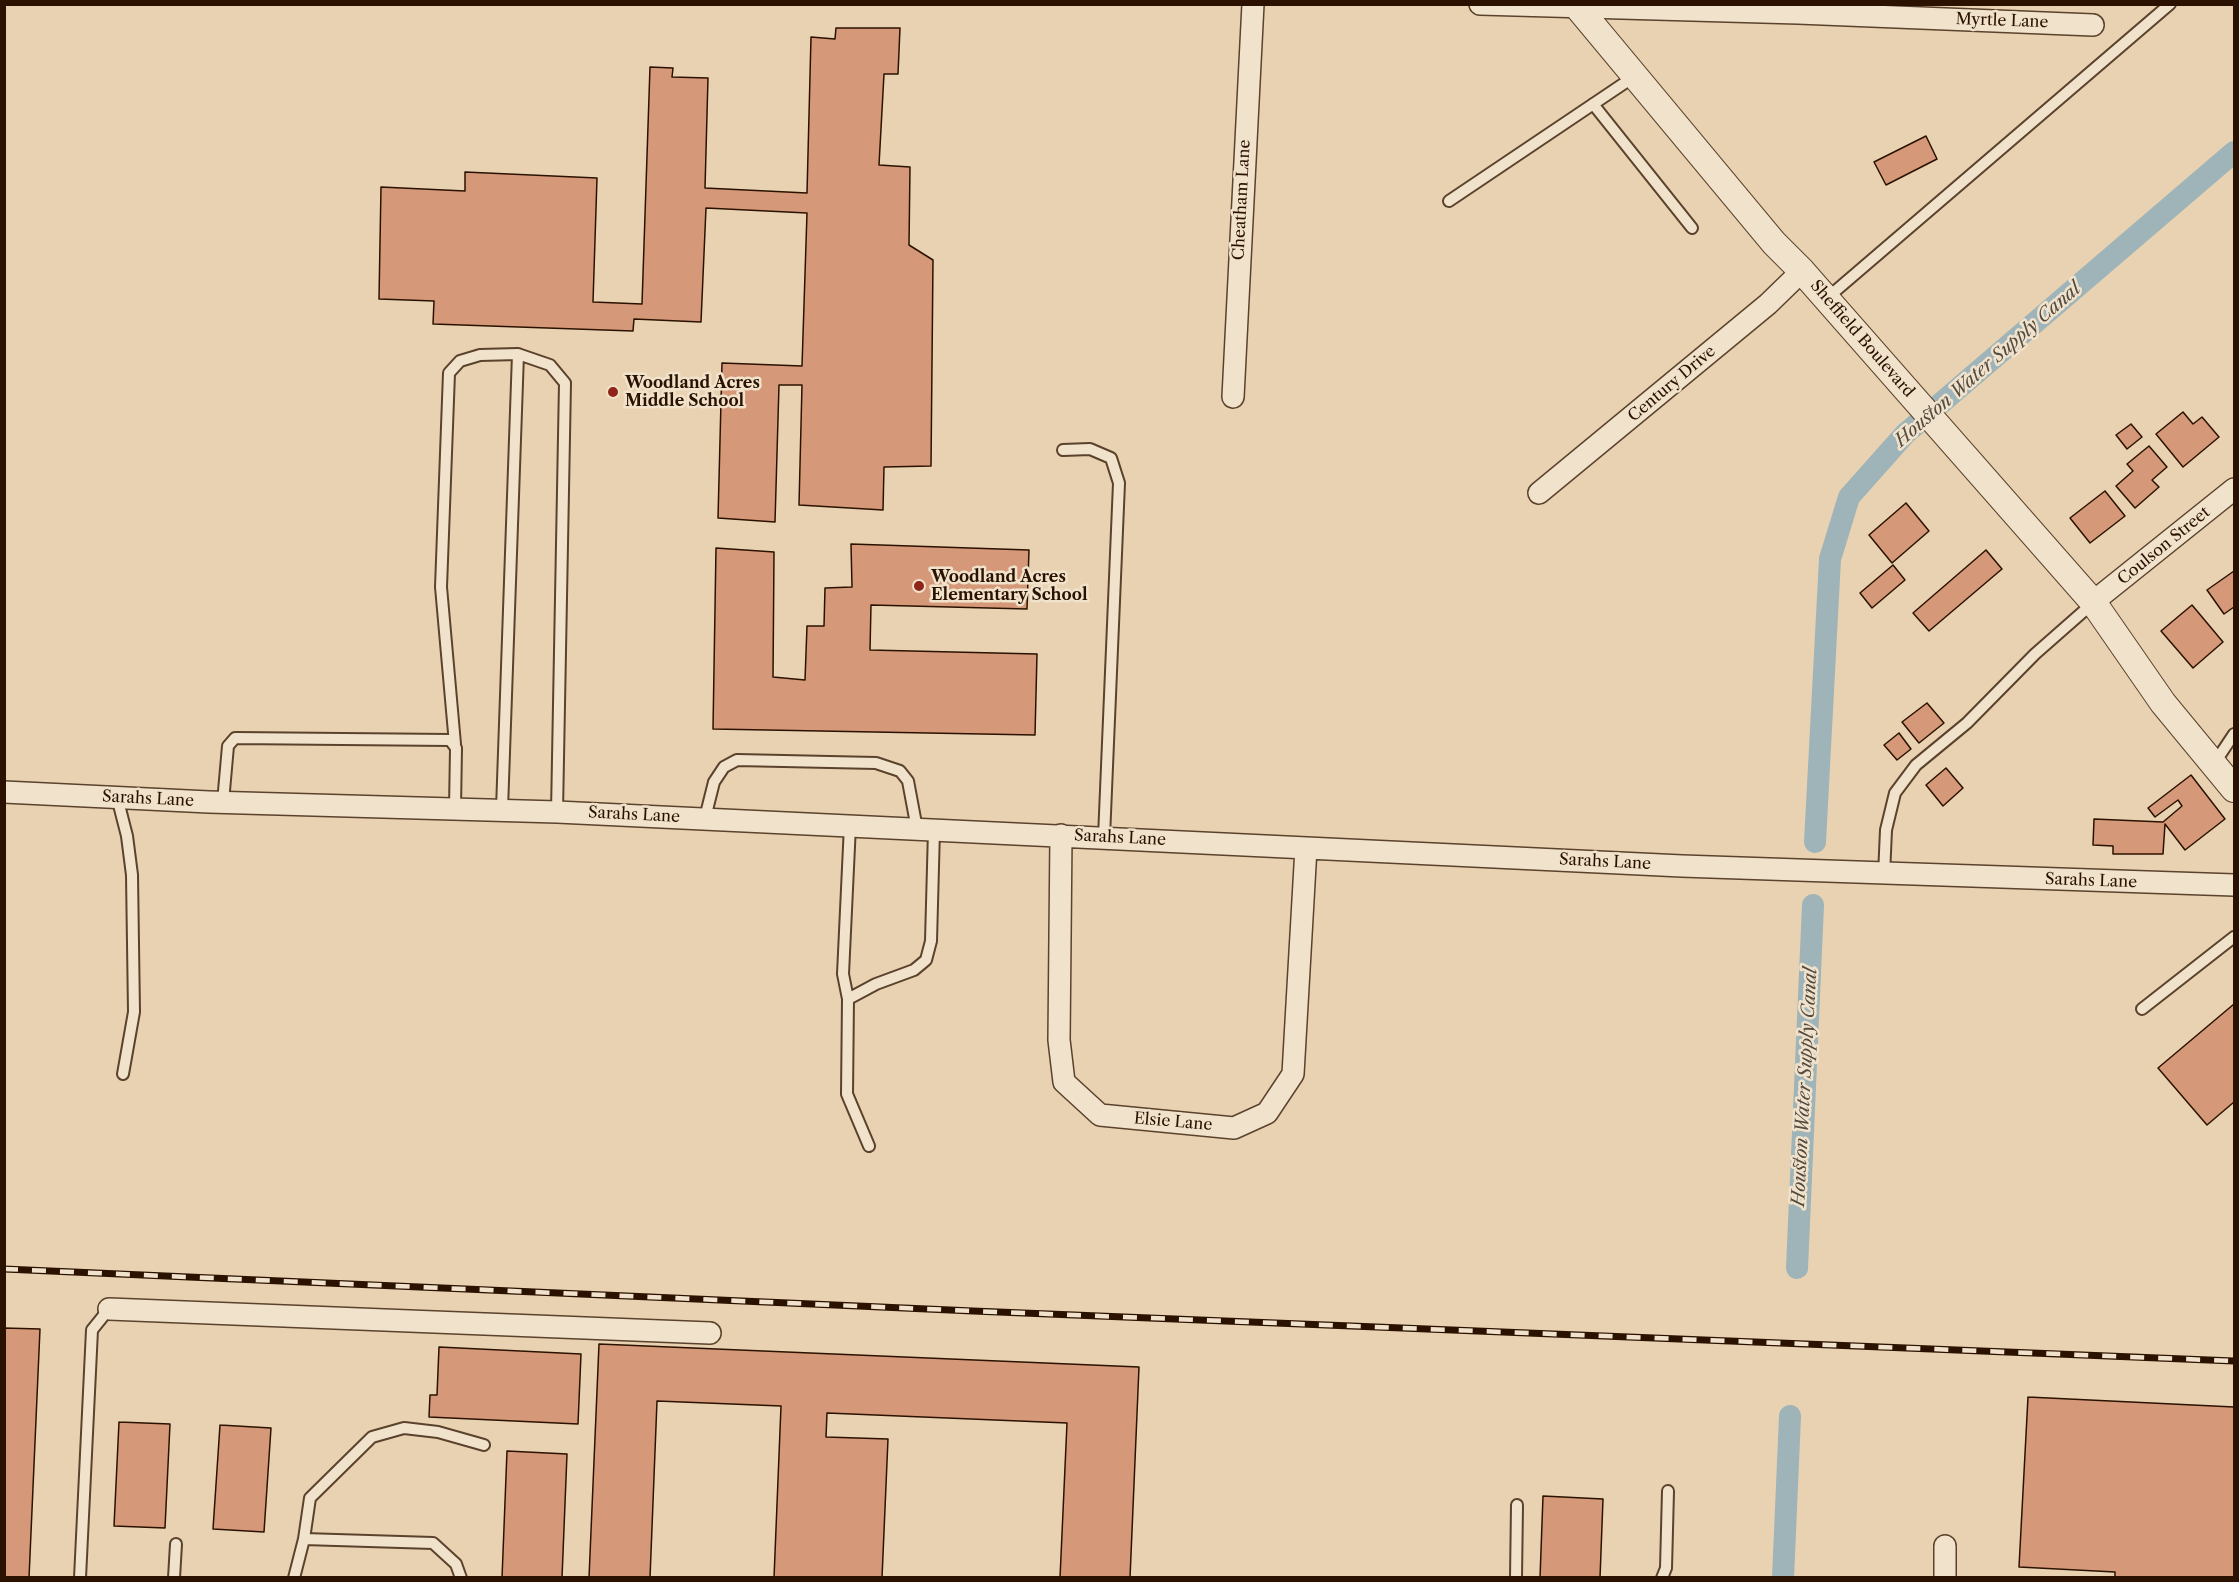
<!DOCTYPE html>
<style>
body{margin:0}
#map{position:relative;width:2239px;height:1582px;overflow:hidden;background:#e9d2b1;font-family:"Libre Caslon Text",serif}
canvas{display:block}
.frame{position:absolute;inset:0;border:6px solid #2b1200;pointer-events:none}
</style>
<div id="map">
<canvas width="2239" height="1582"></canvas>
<div class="frame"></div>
</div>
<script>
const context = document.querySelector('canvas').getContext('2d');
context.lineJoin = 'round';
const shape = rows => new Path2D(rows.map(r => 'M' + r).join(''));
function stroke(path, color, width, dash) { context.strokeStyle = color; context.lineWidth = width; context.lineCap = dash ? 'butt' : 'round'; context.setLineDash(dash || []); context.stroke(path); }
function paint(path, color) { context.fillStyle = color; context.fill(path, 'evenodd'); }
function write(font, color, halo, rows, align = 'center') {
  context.font = font + ' "Libre Caslon Text",serif'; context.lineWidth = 5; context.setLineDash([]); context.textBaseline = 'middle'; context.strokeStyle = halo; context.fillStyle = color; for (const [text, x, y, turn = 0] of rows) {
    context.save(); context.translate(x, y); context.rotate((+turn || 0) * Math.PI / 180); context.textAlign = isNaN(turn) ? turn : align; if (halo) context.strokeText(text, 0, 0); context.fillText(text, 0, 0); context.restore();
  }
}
stroke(shape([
 [1815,842,1830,559,1849,497,1905,434,2234,152],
 [1797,1268,1813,905],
 [1783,1578,1790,1416]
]), '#9eb4b8', 22);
const building = shape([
 [836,28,900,28,898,74,884,74,879,165,910,167,909,245,933,260,931,466,884,467,883,510,799,505,802,385,779,385,775,522,718,518,722,363,802,366,807,213,706,208,701,322,634,319,633,331,433,324,434,301,379,299,381,187,465,191,465,172,597,178,593,302,642,304,650,67,673,68,672,77,708,78,705,188,807,193,811,37,835,39,836,28],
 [1926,136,1937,159,1886,185,1874,162,1926,136],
 [2183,412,2193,424,2202,417,2219,437,2183,467,2156,434,2183,412],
 [2131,424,2142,437,2127,449,2116,435,2131,424],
 [2149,446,2167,467,2152,480,2159,487,2135,508,2116,486,2133,471,2127,464,2149,446],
 [2105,491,2125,516,2090,543,2070,518,2105,491],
 [1906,503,1929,531,1892,563,1869,535,1906,503],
 [851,544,1029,550,1027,609,871,605,870,650,1037,654,1035,735,713,729,716,548,774,552,773,677,805,680,807,626,824,626,825,588,852,587,851,544],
 [1986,550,2002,569,1929,631,1913,613,1986,550],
 [1893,565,1905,580,1872,608,1860,593,1893,565],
 [2234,571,2234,607,2224,614,2207,590,2234,571],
 [2192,605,2223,642,2193,668,2161,631,2192,605],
 [1927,703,1944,723,1919,743,1902,722,1927,703],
 [1899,733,1911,749,1897,760,1884,745,1899,733],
 [1946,768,1963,788,1943,806,1926,785,1946,768],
 [2191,775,2225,819,2185,850,2165,824,2163,854,2113,854,2113,846,2093,845,2094,819,2163,822,2182,806,2178,800,2155,817,2148,808,2191,775],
 [2234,1004,2234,1102,2207,1125,2158,1068,2234,1004],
 [4,1328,40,1329,29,1578,4,1578,4,1328],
 [599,1344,1139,1367,1130,1578,1060,1578,1067,1423,827,1413,826,1437,888,1439,882,1578,774,1578,781,1406,657,1401,650,1578,589,1578,599,1344],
 [439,1347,581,1354,578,1424,429,1417,430,1395,437,1395,439,1347],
 [2028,1397,2234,1407,2234,1578,2115,1578,2115,1572,2019,1567,2028,1397],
 [119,1422,170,1424,165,1528,114,1526,119,1422],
 [220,1425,271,1428,264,1532,213,1529,220,1425],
 [507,1451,567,1454,562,1578,502,1578,507,1451],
 [1543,1496,1603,1499,1600,1578,1540,1578,1543,1496]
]);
paint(building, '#d59878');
stroke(building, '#2b1200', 1.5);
const service = shape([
 [1593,104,1692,228],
 [1449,201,1635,76],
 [1826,299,2170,4],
 [1063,450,1090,449,1111,458,1119,483,1104,837],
 [455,744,441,587,449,373,460,361,480,355,518,354,550,365,565,383,557,812],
 [2214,764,2234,734],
 [117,797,127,836,132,875,134,1012,123,1074],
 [223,802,228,746,235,738,450,740,456,748,455,808],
 [502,809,518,354],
 [705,818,714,782,724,767,737,760,876,763,900,771,908,781,917,829],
 [850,825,843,974,848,999,847,1094,869,1146],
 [1884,875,1886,830,1895,793,1916,765,1967,723,2035,654,2093,603],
 [848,999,876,984,914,970,926,960,931,941,934,830],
 [2142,1009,2234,937],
 [304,1539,433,1543,456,1564,461,1578],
 [80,1578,92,1330,109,1309],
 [174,1578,176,1544],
 [294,1578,304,1539,310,1498,372,1437,404,1428,438,1432,484,1445],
 [1516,1578,1517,1505],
 [1662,1578,1666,1568,1668,1491]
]);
const minor = shape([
 [1480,4,1798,13,2093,25],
 [1233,397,1253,4],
 [1539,493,1768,304,1802,271],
 [2093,602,2234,489],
 [4,792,209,802,557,812,1682,866,2234,885],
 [1061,835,1059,1040,1064,1082,1100,1115,1234,1128,1267,1113,1293,1074,1306,848],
 [109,1309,710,1333],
 [1945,1578,1945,1546]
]);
const tertiary = shape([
 [1575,4,1774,243,1802,271,2093,602,2163,703,2234,789]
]);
stroke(service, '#5a422c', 14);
stroke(minor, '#5a422c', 24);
stroke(tertiary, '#5a422c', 28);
stroke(service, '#f1e2cc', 10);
stroke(minor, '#f1e2cc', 21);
stroke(tertiary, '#f1e2cc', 26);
const rail = shape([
 [4,1269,973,1311,2234,1361]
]);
stroke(rail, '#2b1200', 7);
stroke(rail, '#f1e2cc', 4.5, [14]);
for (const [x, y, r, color] of [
 [613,392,6,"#8f2418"],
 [919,586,6,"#8f2418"]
]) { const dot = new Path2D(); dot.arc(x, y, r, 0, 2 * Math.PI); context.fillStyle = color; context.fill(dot); stroke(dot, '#f1e2cc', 2); }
write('16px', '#2b1200', '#f1e2cc', [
 ["Myrtle Lane",2002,21,2],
 ["Cheatham Lane",1242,200,-87],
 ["Sheffield Boulevard",1862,339,49],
 ["Century Drive",1672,384,-40],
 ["Coulson Street",2164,546,-39],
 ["Sarahs Lane",148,799,3],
 ["Sarahs Lane",634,815,3],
 ["Sarahs Lane",1120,838,3],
 ["Sarahs Lane",1605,862,3],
 ["Sarahs Lane",2091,881,2],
 ["Elsie Lane",1173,1122,5]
]);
write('bold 16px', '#2b1200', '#f1e2cc', [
 ["Woodland Acres",625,383],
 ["Middle School",625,401],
 ["Woodland Acres",931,577],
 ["Elementary School",931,595]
], 'left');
write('italic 18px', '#534b40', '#f1e2cc', [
 ["Houston Water Supply Canal",1988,365,-41],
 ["Houston Water Supply Canal",1805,1087,-87]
]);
</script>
